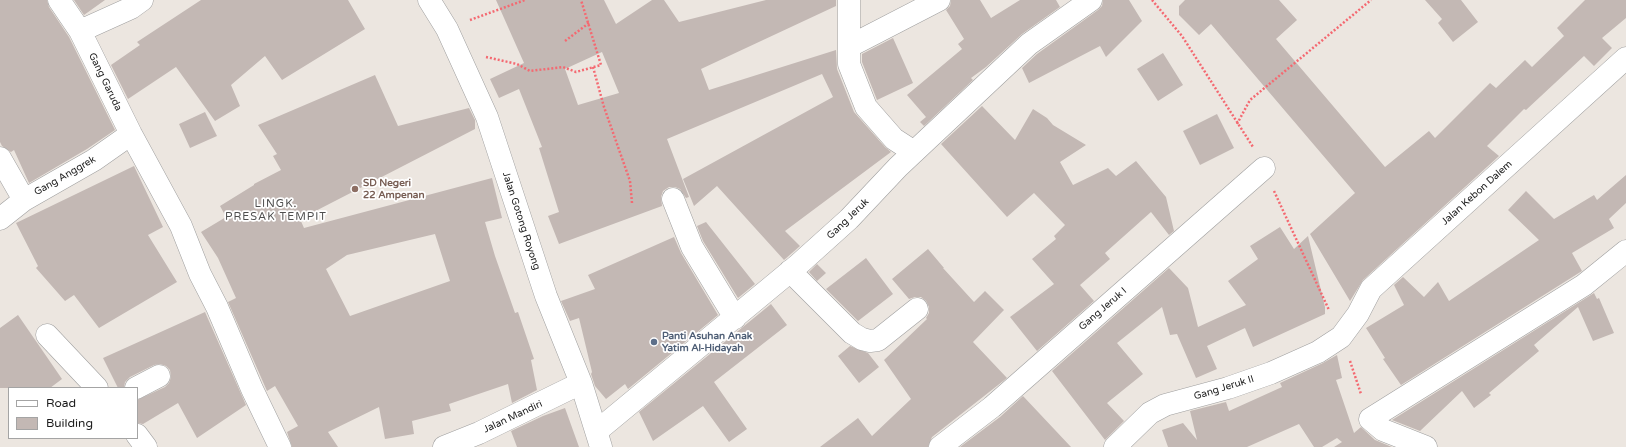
<!DOCTYPE html>
<style>
body{margin:0}
#map{position:relative;width:1626px;height:447px;overflow:hidden;background:#ece6e0;font-family:"Varela Round",sans-serif}
canvas{display:block}
.legend{position:absolute;left:8px;top:387px;width:130px;height:52px;box-sizing:border-box;background:#fff;border:1px solid #a4a4a4;margin:0;padding:5px 7px;list-style:none;font-size:12px;color:#1b1b1b}
.legend li{display:flex;align-items:center;gap:8px;height:20px}
.legend b{width:20px;border:1px solid #a4a4a4}
</style>
<div id="map">
<canvas width="1626" height="447"></canvas>
<ul class="legend">
<li><b style="height:5px;background:#fff"></b>Road</li>
<li><b style="height:11px;background:#c3b8b4"></b>Building</li>
</ul>
</div>
<script>
const context = document.querySelector('canvas').getContext('2d');
context.lineJoin = 'round';
function paint(path, color) { context.fillStyle = color; context.fill(path, 'evenodd'); }
const shape = rows => new Path2D(rows.map(r => 'M' + r).join(''));
function stroke(path, color, width, dash) { context.strokeStyle = color; context.lineWidth = width; context.lineCap = dash ? 'butt' : 'round'; context.setLineDash(dash || []); context.stroke(path); }
function write(font, color, halo, rows, align = 'center') {
  context.font = font + ' "Varela Round",sans-serif'; context.lineWidth = 3.5; context.setLineDash([]); context.textBaseline = 'middle'; context.strokeStyle = halo; context.fillStyle = color; for (const [text, x, y, turn = 0] of rows) {
    context.save(); context.translate(x, y); context.rotate((+turn || 0) * Math.PI / 180); context.textAlign = isNaN(turn) ? turn : align; if (halo) context.strokeText(text, 0, 0); context.fillText(text, 0, 0); context.restore();
  }
}
paint(shape([
 [0,0,47,0,49,7,69,37,115,130,87,149,29,183,14,150,11,152,2,146,0,142],
 [74,0,105,0,84,15],
 [201,0,348,0,365,29,282,80,265,56,231,85,240,106,215,121,176,67,128,99,111,65,140,45,137,42],
 [496,0,604,0,616,24,652,0,664,0,679,22,766,0,836,0,836,6,701,69,709,90,836,50,837,69,854,112,885,147,891,152,785,231,800,246,784,260,717,186,694,206,683,179,833,97,822,74,667,139,689,197,686,198,680,189,675,187,669,187,663,191,661,197,662,206,559,244,548,216,559,212,539,148,542,147,519,89,499,98,490,79,524,63],
 [602,52,619,93,578,105,565,69],
 [951,0,980,0,991,18,1020,0,1056,0,1060,7,1022,34,986,67,971,78,973,80,924,126,920,122,926,117,907,95,962,49,958,44,964,39,946,10,950,6],
 [1103,0,1129,0,1142,21,1106,57,1100,46,1029,83,1022,68,1037,54,1098,10,1102,6],
 [1185,0,1279,0,1297,20,1276,39,1385,167,1429,131,1435,138,1490,83,1496,88,1525,60,1532,67,1564,36,1557,28,1585,0,1626,0,1626,18,1602,38,1612,48,1594,66,1584,56,1526,110,1524,109,1487,146,1499,156,1363,280,1350,301,1310,234,1355,193,1211,24,1199,35,1179,15,1179,6],
 [1425,0,1461,0,1478,22,1453,42,1438,23,1442,19],
 [893,38,913,83,877,100,862,62,862,54],
 [1163,53,1183,85,1158,101,1137,69],
 [375,75,398,126,469,108,475,120,475,129,300,219,304,228,492,178,502,218,485,222,495,256,515,313,518,312,534,359,531,360,537,390,512,403,508,384,449,404,451,411,412,421,414,434,385,439,379,407,328,432,338,447,292,447,287,432,298,426,275,386,267,391,228,302,236,298,218,258,201,232,226,217,220,206,254,185,254,184,281,170,273,156,277,154,258,125],
 [435,234,450,281,350,316,326,269,347,255],
 [982,106,1015,140,1033,109,1047,118,1053,125,1086,145,1060,162,1073,185,1108,168,1116,176,1136,161,1166,197,1174,231,1169,235,1151,212,1105,253,1110,259,1080,285,1094,301,1037,351,1010,317,1054,284,1032,259,1056,239,1054,236,1065,225,1034,193,1007,217,941,144],
 [205,112,217,136,190,148,179,124],
 [1217,114,1234,148,1200,165,1183,131],
 [134,166,163,227,148,235,177,282,99,328,74,295,65,301,36,268,38,266,16,223],
 [1626,175,1626,203,1609,219,1614,228,1572,253,1582,271,1401,385,1383,359,1385,358,1366,328,1404,305,1394,285,1403,277,1424,297,1438,282,1449,301,1539,240,1508,210,1526,191,1554,219,1594,195,1597,200],
 [706,222,755,284,738,298,703,241,697,226],
 [1280,227,1294,249,1308,236,1325,307,1325,314,1253,347,1245,328,1207,346,1217,369,1196,378,1177,334,1170,335,1162,307,1117,343,1143,374,1107,403,1124,421,1105,440,1052,371,1169,268,1188,288,1198,327,1246,305,1228,281,1258,259,1250,246],
 [674,237,681,253,718,315,628,389,625,384,606,399,595,386,591,374,592,372,579,318,570,321,561,301,595,289,588,275],
 [928,249,944,268,943,268,974,302,985,291,1004,310,973,342,1007,378,932,437,928,447,820,447,858,418,872,436,911,399,884,360,927,319,926,318,929,313,929,307,926,301,921,297,915,297,909,299,892,279],
 [866,258,893,294,858,321,826,289],
 [817,264,826,273,817,281,809,272],
 [1594,293,1597,299,1599,298,1614,333,1593,341,1578,307,1534,345,1539,351,1489,393,1491,395,1474,408,1462,391,1420,431,1392,420],
 [771,304,787,325,714,382,747,429,729,442,703,406,653,441,639,412],
 [205,312,246,405,197,438,178,403,143,424,137,423,137,400,165,387,169,383,171,377,170,370,166,366,160,364,154,365,130,377,125,382,124,388,118,388,103,358],
 [18,315,62,379,50,388,0,388,0,328],
 [850,346,868,353,879,367,859,383,838,356],
 [1337,355,1342,378,1336,380,1354,433,1361,427,1375,440,1392,447,1334,447,1342,442,1337,438,1322,447,1314,447,1299,424,1247,447,1168,447,1162,430,1183,423,1197,440,1190,411,1226,402,1229,411,1282,387,1280,383,1323,363],
 [1023,396,1071,447,960,447,1000,417],
 [565,408,579,447,517,447,511,431,543,416]
]), '#c3b8b4');
const minor = shape([
 [59,0,80,31,131,134,181,226,200,274,217,307,252,389,280,447],
 [429,0,447,29,487,117,546,296,581,383,601,447],
 [849,0,849,64,866,107,894,139,914,152],
 [80,31,131,8,142,0],
 [850,46,939,0],
 [0,158,24,200],
 [673,199,692,247,735,318],
 [0,219,24,200,94,160,131,134],
 [790,271,852,333,862,339,870,341,878,340,917,309],
 [47,335,97,388],
 [136,388,159,376],
 [597,431,799,264,849,219,898,167,1029,44,1091,0],
 [137,435,146,447],
 [444,447,479,433,581,383],
 [940,447,992,407,1264,168],
 [1115,447,1150,413,1165,405,1228,388,1271,373,1318,352,1341,337,1358,314,1371,289,1626,58],
 [1426,447,1383,430,1370,419,1584,285,1626,251]
]);
stroke(minor, '#9f9f9f', 23);
stroke(shape([
 [1152,0,1182,36,1253,147],
 [470,20,525,0],
 [565,41,589,23],
 [486,57,517,64,530,71,563,67,576,72,601,65,581,0],
 [593,67,604,107,630,181,632,203],
 [1237,124,1250,100,1371,0],
 [1274,191,1329,310],
 [1350,361,1361,394]
]), '#f46971', 2.5, [2, 2]);
stroke(minor, '#fff', 22);
for (const [x, y, r, color] of [
 [355,189,4,"#8d6e63"],
 [654,342,4,"#5c6f8a"]
]) { const dot = new Path2D(); dot.arc(x, y, r, 0, 2 * Math.PI); context.fillStyle = color; context.fill(dot); stroke(dot, '#fff', 1.5); }
write('10px', '#1b1b1b', '#fff', [
 ["Gang Garuda",105,82,64],
 ["Gang Anggrek",65,176,-30],
 ["Jalan Kebon Dalem",1477,193,-42],
 ["Gang Jeruk",848,219,-44],
 ["Jalan Gotong Royong",521,221,72],
 ["Gang Jeruk I",1103,309,-41],
 ["Gang Jeruk II",1224,388,-17],
 ["Jalan Mandiri",513,417,-25]
]);
write('bold 10px', '#785e54', '#fff', [
 ["SD Negeri",363,183],
 ["22 Ampenan",363,195]
], 'left');
write('bold 10px', '#4e5e75', '#fff', [
 ["Panti Asuhan Anak",662,336],
 ["Yatim Al-Hidayah",662,348]
], 'left');
context.letterSpacing = '1px';
write('11px', '#4e4e4e', '#fff', [
 ["LINGK.",276,204],
 ["PRESAK TEMPIT",276,217]
]);
context.letterSpacing = '0px';
</script>
